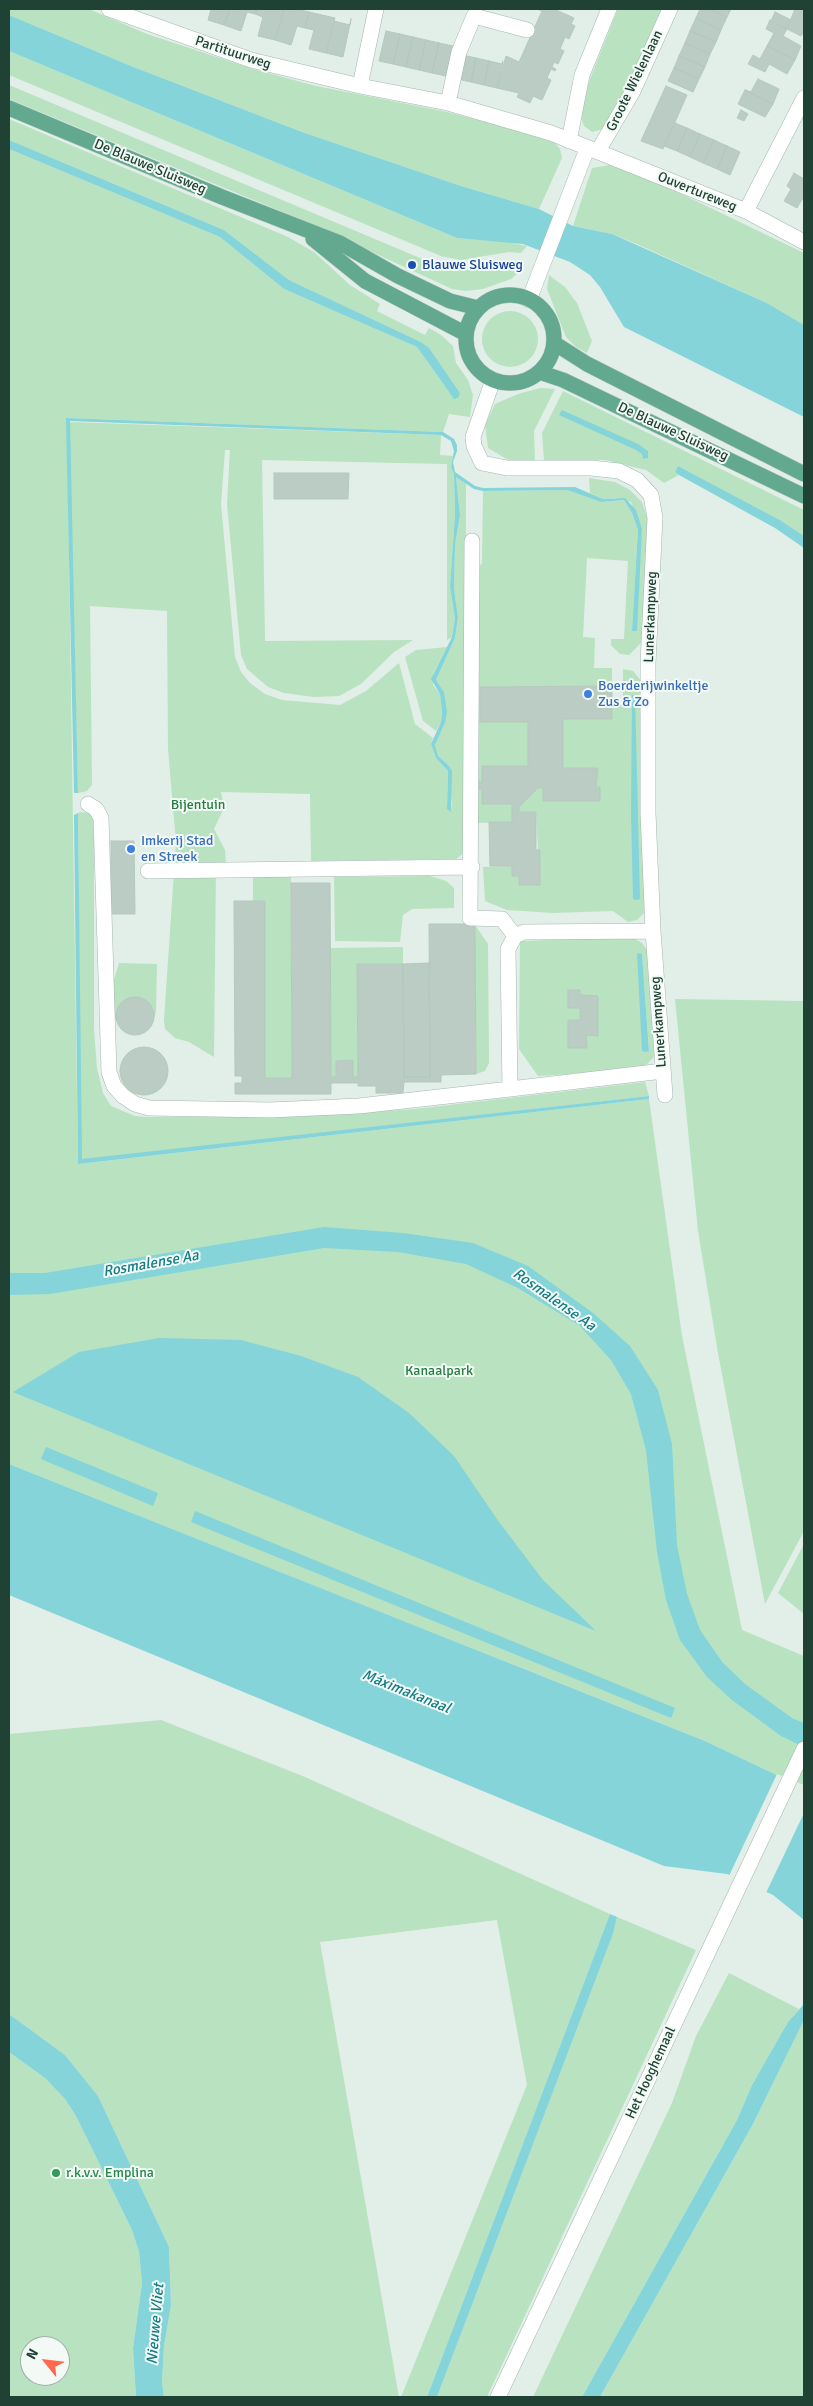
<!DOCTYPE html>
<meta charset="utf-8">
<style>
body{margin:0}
#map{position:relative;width:813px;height:2406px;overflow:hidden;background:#e2eee8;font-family:Signika,sans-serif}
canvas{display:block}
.frame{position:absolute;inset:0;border:10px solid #204235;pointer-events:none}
.north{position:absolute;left:20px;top:2336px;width:50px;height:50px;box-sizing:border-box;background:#f3faf6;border:1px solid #9fb0a9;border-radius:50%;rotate:299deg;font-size:14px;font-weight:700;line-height:20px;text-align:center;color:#204235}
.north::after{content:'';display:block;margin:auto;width:18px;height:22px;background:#ff6a4f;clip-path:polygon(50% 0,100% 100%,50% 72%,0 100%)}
</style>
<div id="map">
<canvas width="813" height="2406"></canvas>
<div class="frame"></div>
<div class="north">N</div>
</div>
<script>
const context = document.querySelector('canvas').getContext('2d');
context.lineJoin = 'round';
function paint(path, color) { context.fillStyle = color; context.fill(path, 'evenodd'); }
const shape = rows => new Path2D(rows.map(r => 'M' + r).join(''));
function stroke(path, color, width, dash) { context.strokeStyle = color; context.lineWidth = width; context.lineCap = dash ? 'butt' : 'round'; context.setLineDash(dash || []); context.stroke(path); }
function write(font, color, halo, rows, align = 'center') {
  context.font = font + ' Signika,sans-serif'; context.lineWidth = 4; context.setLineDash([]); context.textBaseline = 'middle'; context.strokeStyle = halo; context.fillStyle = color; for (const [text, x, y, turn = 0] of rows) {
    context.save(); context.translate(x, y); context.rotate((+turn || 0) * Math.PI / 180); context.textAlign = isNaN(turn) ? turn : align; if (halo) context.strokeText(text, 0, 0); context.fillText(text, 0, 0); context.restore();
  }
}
paint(shape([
 [9,9,89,9,147,34,253,69,316,86,443,111,517,130,555,143,560,149,562,158,539,209,461,186,302,132,131,66,9,15],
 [618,9,664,9,629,90,604,129,592,132,584,126,580,114,590,79],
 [9,51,457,238,507,242,527,246,521,253,509,252,461,260,441,256,9,75],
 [9,85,439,266,470,270,495,263,513,262,521,266,520,271,511,279,483,289,466,291,452,289,307,222,9,99],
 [9,119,288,237,314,252,350,285,380,304,377,311,425,335,429,328,441,335,453,346,456,363,468,380,473,395,470,417,449,414,443,432,67,418,78,1164,649,1099,682,1336,742,1630,804,1656,804,1788,705,1741,9,1464,9,149,220,237,284,289,417,347,449,392,460,393,429,349,421,342,289,280,224,230,9,140],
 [610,165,669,188,804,253,804,325,767,303,639,245,612,234,573,226,592,168],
 [549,275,565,287,577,303,592,341,587,353,576,347,566,337,547,289],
 '482 339a28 28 0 1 1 56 0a28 28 0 1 1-56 0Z',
 [540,388,555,389,534,431,535,461,510,461,488,448,485,425,495,404,518,394],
 [563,391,804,510,804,536,780,520,678,466,675,472,679,475,664,483,646,470,605,460,544,460,542,433],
 [69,422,441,435,440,455,453,456,451,467,454,474,455,514,450,587,455,618,452,637,447,640,447,464,262,460,265,641,413,640,394,652,361,684,339,696,314,697,284,693,268,687,247,669,241,655,227,504,230,450,225,450,221,504,235,657,241,672,250,683,265,694,282,700,340,705,366,691,399,663,415,724,433,738,431,744,436,758,448,771,447,809,451,811,452,804,448,765,438,756,435,745,445,723,444,692,436,680,455,638,458,619,454,589,455,545,460,515,456,476,466,484,465,852,456,859,311,861,310,794,221,792,224,808,214,829,225,850,226,863,216,864,214,1057,189,1042,175,1038,165,1029,164,1020,176,842,168,749,167,611,90,606,92,785,87,791,78,793],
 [589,478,615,482,630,490,642,502,647,517,645,639,629,655,620,654,611,645,611,639,624,639,628,561,587,558,583,637,595,638,594,668,612,668,612,686,480,687,480,722,528,722,528,766,482,766,482,782,479,781,482,789,482,804,512,804,512,822,477,823,479,567,482,563,483,491,567,490,601,502,624,500,632,513,638,530,632,631,642,529,631,502,616,498,603,499,590,493],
 [447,647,433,674,433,685,440,694,442,712,441,722,436,731,423,721,405,657,416,650],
 [623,669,633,671,644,684,646,911,637,920,628,922,613,911,553,913,507,910,485,901,483,867,512,866,519,876,519,885,540,885,536,812,519,812,519,807,538,788,543,788,543,801,600,800,600,787,596,787,598,768,563,768,563,719,612,719,612,705,623,705],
 [80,812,90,813,94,818,94,1029,97,1068,103,1093,111,1106,135,1116,147,1117,306,1116,415,1109,645,1082,649,1096,81,1160,78,813],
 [253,876,291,876,292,1078,265,1078,264,902,253,902],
 [430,876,446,881,454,888,454,908,412,909,403,915,400,942,335,941,334,877],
 [475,925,488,944,489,1063,485,1071,476,1074],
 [632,937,642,943,650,954,656,1052,654,1057,645,1066,633,1070,538,1076,519,1049,520,941],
 [639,953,642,954,649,1050,646,1052],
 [403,947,403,964,357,964,358,1077,353,1077,353,1060,336,1061,336,1077,331,1077,330,948],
 [119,963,157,964,156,1012,153,1023,142,1032,132,1033,118,1023,110,1012,111,989],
 [675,999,804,1001,804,1531,765,1604,718,1353,698,1231],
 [804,1544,804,1614,778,1593],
 [161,1720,305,1777,610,1914,427,2397,401,2397,527,2085,497,1920,320,1942,399,2397,164,2397,162,2382,164,2346,171,2305,169,2247,98,2096,65,2055,9,2014,9,1734],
 [617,1917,696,1950,487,2397,437,2397,613,1934],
 [729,1973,799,2009,788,2022,752,2085,737,2120,582,2397,533,2397,672,2103,696,2036],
 [804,2020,804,2397,600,2397,753,2124],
 [9,2052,45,2078,65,2099,76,2116,132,2230,139,2252,142,2283,133,2348,136,2397,9,2397],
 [30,2346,60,2346,60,2376,30,2376]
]), '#b9e2c0');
paint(shape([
 [9,15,131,66,302,132,461,186,539,209,573,226,612,234,767,303,804,325,804,417,624,327,600,287,590,275,570,262,523,244,457,238,9,51],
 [9,140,224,230,289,280,421,342,429,348,460,393,458,398,454,399,417,347,284,289,220,237,9,149],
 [562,410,638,444,648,451,648,458,643,459,642,454,636,450,559,415],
 [66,418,443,432,454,439,457,445,457,451,453,462,455,472,475,486,483,488,575,487,603,499,625,498,636,510,642,529,637,631,632,631,638,530,632,513,624,500,601,502,567,490,483,491,474,489,456,477,460,515,455,545,454,589,458,618,455,638,436,680,444,692,447,712,445,723,435,745,438,756,448,765,452,771,451,812,447,809,448,771,436,758,431,744,441,722,442,712,440,694,431,679,452,637,455,618,450,587,455,514,454,474,451,467,454,451,451,441,441,435,70,421,78,793,74,793],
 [678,466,780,520,804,536,804,548,775,528,679,475,675,472],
 [632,695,635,695,640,899,636,900,633,899,631,814],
 [78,813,82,1159,649,1096,649,1099,78,1164,74,815],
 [639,953,642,954,649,1051,646,1052,642,1051,637,954],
 [324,1227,403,1233,473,1243,528,1266,593,1313,630,1346,658,1390,672,1444,677,1545,687,1594,700,1630,723,1663,745,1684,792,1718,804,1723,804,1747,781,1736,732,1700,707,1677,680,1640,666,1600,657,1552,646,1450,631,1394,611,1360,580,1326,518,1288,466,1264,398,1252,324,1248,50,1294,9,1295,9,1273,45,1273],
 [159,1338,241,1340,301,1356,358,1377,409,1413,454,1456,499,1522,543,1580,596,1631,13,1392,79,1352],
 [46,1447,158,1493,153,1506,41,1459],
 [9,1464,705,1741,804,1788,804,1920,773,1895,727,1874,664,1866,9,1595],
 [195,1511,675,1708,671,1718,191,1522],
 [610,1914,617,1917,613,1934,437,2397,427,2397],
 [804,2004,804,2020,753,2124,600,2397,582,2397,737,2120,752,2085,788,2022],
 [9,2014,65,2055,98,2096,169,2247,171,2305,164,2346,162,2382,164,2397,136,2397,133,2348,142,2283,139,2252,132,2230,76,2116,65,2099,45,2078,9,2052]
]), '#84d4d9');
paint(shape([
 [777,1774,804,1785,804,1813,765,1895,728,1878]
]), '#e2eee8');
const building = shape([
 [211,9,230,9,224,25,208,20,211,9],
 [230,9,257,9,255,14,247,12,241,31,224,25,230,9],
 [257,9,284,9,275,40,258,36,263,17,255,14,257,9],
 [284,9,297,9,309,12,305,28,297,26,291,45,275,40,284,9],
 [537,9,554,9,574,18,571,24,575,26,569,39,565,37,560,49,564,51,558,64,554,62,552,67,556,69,555,71,551,69,547,78,551,80,542,100,533,96,530,103,517,97,519,93,497,88,506,56,519,62,542,11,537,9],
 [700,9,708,9,727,17,721,30,696,18,700,9],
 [708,9,731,9,727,17,708,9],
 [795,9,804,9,804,31,801,36,787,29,795,9],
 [309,12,335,18,326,53,309,49,314,30,305,28,309,12],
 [775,12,791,20,787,29,771,21,775,12],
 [696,18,721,30,716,42,690,31,696,18],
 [351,19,343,57,326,53,334,21,350,25,351,19],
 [770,20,787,29,783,36,801,46,795,60,767,46,774,33,766,29,770,20],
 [386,31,400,34,393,64,379,61,386,31],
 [690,31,716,42,710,54,685,43,690,31],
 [400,34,413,37,406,67,393,64,400,34],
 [413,37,426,40,419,70,406,67,413,37],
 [426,40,439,43,432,73,419,70,426,40],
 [439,43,453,46,446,76,432,73,439,43],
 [685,43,710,54,705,67,679,56,685,43],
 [767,46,795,60,787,74,769,64,765,72,748,64,753,55,760,59,767,46],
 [462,55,476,58,471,82,457,79,462,55],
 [679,56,705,67,699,79,674,68,679,56],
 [476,58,489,61,484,85,471,82,476,58],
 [489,61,502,64,503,61,497,88,484,85,489,61],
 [674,68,699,79,693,92,668,81,674,68],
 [758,79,779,89,773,104,745,90,751,92,758,79],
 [666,86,687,95,663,149,641,141,666,86],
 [745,90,773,104,765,117,738,104,745,90],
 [741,110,748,114,744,121,737,118,741,110],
 [675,123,687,128,677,151,664,146,675,123],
 [687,128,700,134,690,157,677,151,687,128],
 [700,134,714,140,703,163,690,157,700,134],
 [714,140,727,146,717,169,703,163,714,140],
 [727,146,740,152,730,175,717,169,727,146],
 [794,173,804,179,804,196,797,208,784,201,791,189,787,186,794,173],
 [274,473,349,473,348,499,274,499,274,473],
 [612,686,612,700,609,700,609,705,612,705,612,719,563,719,563,768,598,768,596,787,600,787,600,801,543,801,543,788,538,788,519,807,519,812,536,812,536,850,540,850,540,885,519,885,519,876,512,876,512,866,490,866,489,822,512,822,512,804,482,804,482,789,478,789,478,781,482,782,482,766,528,766,528,722,480,722,480,687,612,686],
 [111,841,134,841,135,914,111,914,111,841],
 [291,883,330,883,331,1077,336,1077,336,1061,353,1060,353,1077,358,1077,357,964,403,964,404,1077,430,1077,429,924,475,924,476,1074,441,1075,441,1082,404,1082,403,1093,376,1093,376,1086,358,1086,358,1083,331,1083,331,1094,235,1094,235,1083,242,1083,242,1076,235,1076,234,901,265,901,265,1078,292,1078,291,883],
 [429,963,430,1077,404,1077,403,964,429,963],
 [568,990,580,990,580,995,598,996,598,1036,586,1035,587,1048,568,1048,568,1020,580,1020,580,1008,568,1008,568,990],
 '116 1016a19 19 0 1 1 38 0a19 19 0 1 1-38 0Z',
 '120 1071a24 24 0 1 1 48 0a24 24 0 1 1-48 0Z'
]);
paint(building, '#baccc3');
stroke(building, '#b4c9be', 1);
const minor = shape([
 [109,9,251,60,360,86],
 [376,9,360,86,448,103,551,133,746,211,804,242],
 [448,103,459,52,474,16,527,30],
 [569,141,582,75,609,9],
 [598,151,633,91,670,9],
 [746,211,804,98],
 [529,300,587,149],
 [493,380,473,437,474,446,482,463,507,468,591,468,619,471,637,480,651,495,655,518,648,663,648,813,653,931,665,1095],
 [472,541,470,918,502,919,515,936],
 [88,804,96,809,101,818,109,1072,114,1086,123,1096,135,1104,149,1108,270,1110,359,1106,510,1089,508,949,515,936,524,932,653,931],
 [148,871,472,867],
 [510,1089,663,1071],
 [498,2397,804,1749]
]);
const major = shape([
 [9,108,222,197,340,243,398,276,450,301,478,308],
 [313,239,365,281,466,334],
 '466 339a44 44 0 1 1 88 0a44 44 0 1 1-88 0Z',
 [554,343,587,364,804,474],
 [539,372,563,380,804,496]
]);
stroke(minor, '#a4b7af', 16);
stroke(major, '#c1cac6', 16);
stroke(minor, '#fff', 15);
stroke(major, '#62a990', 15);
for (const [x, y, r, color] of [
 [412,265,5,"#1a4fb4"],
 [588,694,5,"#3f7fe0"],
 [131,849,5,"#3f7fe0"],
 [56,2173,5,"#2e9e5b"]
]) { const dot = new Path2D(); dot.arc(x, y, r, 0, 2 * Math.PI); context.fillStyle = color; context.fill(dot); stroke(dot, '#f3faf6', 2); }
write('14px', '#204235', '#f3faf6', [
 ["Partituurweg",233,53,18],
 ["Groote Wielenlaan",635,81,-64],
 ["De Blauwe Sluisweg",150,167,23],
 ["Ouvertureweg",697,192,22],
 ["De Blauwe Sluisweg",673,432,25],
 ["Lunerkampweg",651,617,-88],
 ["Lunerkampweg",659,1022,-94],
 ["Het Hooghemaal",651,2073,-65]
]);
write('14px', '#164399', '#f3faf6', [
 ["Blauwe Sluisweg",422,265]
], 'left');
write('14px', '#366cbe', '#f3faf6', [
 ["Boerderijwinkeltje",598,686],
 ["Zus & Zo",598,702],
 ["Imkerij Stad",141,841],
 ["en Streek",141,857]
], 'left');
write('14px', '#257d3f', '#f3faf6', [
 ["Bijentuin",198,805],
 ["Kanaalpark",439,1371]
]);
write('14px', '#27864d', '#f3faf6', [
 ["r.k.v.v. Emplina",66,2173]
], 'left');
write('italic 15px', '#137c85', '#f3faf6', [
 ["Rosmalense Aa",151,1264,-10],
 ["Rosmalense Aa",554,1300,35],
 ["Máximakanaal",406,1692,22],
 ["Nieuwe Vliet",156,2324,-85]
]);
</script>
